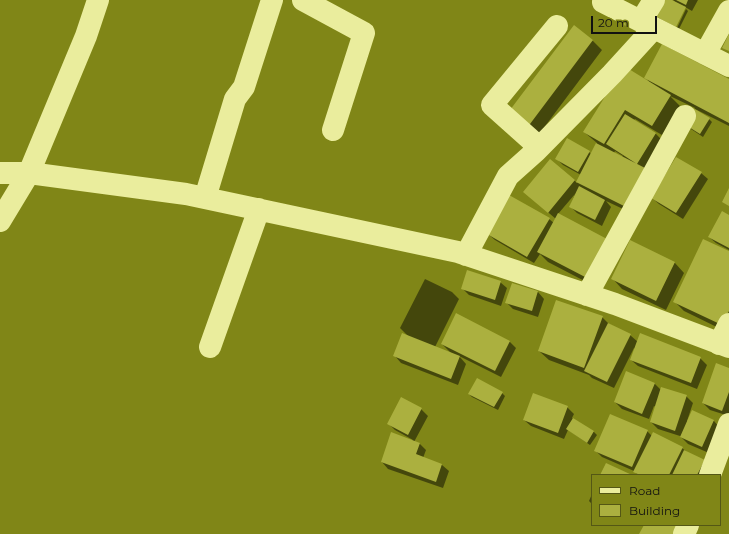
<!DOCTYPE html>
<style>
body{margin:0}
#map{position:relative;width:729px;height:534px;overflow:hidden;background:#808617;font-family:Montserrat,sans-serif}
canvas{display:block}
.legend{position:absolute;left:591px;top:474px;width:130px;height:52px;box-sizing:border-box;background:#808617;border:1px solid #545715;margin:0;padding:5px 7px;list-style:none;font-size:12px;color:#111}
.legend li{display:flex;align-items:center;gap:8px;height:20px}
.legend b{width:20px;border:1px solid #545715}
.scale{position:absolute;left:591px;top:16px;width:66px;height:18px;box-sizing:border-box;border:2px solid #111;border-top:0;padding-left:5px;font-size:12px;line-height:14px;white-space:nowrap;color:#111;-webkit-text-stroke:3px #808617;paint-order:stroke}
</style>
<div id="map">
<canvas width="729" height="534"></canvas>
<ul class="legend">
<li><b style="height:5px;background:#eaed9d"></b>Road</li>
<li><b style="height:11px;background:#abb03f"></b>Building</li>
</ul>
<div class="scale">20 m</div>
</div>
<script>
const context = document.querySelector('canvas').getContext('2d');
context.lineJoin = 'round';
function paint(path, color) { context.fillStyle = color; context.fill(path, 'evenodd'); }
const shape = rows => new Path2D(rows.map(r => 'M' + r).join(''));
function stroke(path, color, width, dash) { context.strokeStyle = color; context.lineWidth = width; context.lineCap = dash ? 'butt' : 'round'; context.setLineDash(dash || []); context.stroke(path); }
paint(shape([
 [670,0,676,3,673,0,698,0,692,11,685,7,659,19,656,16],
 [686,9,688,11,679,29,677,28],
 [574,27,593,41,602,50,537,137,518,123],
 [646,78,729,80,729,126,695,109,695,110,709,119,712,122,703,137,688,127,685,124,695,108,670,96,680,106,662,135,635,119,634,120,656,134,662,140,638,216,606,201,611,207,602,226,577,213,570,206,575,194,558,214,596,287,548,262,540,254,534,263,495,240,488,234,549,219,554,223,556,219,531,198,574,180,577,183,581,175,563,165,557,159,589,152,591,154,597,143,584,132,650,83],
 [615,151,623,156,622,157,614,153],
 [701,173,708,179,683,219,659,204,652,198],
 [729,216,729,250,716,243,709,237],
 [631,242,675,263,684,273,666,310,622,289,613,279],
 [729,253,729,333,684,311,674,301],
 [425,279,452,292,459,299,435,347,452,354,442,344,457,315,510,342,516,348,501,377,459,356,466,364,458,385,401,363,395,356,408,336,400,328],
 [500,282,507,288,501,306,469,295,462,288],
 [538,292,544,299,538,317,513,309,506,302],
 [602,317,609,324,630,335,638,342,700,358,707,365,697,389,638,366,631,360,635,349,634,348,614,388,592,378,589,375,549,360,539,351],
 [729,369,729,416,710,410,703,403],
 [654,383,661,390,686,396,693,403,687,421,714,421,720,428,709,453,688,444,680,436,658,429,651,422,656,407,654,406,649,419,622,409,615,402],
 [502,393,505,396,498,410,472,397,469,394],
 [567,407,574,414,572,418,594,432,597,435,590,445,568,430,564,439,531,426,524,420],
 [421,409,428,416,414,442,419,443,426,450,423,458,442,465,449,471,443,488,388,469,382,462,413,440,395,430,388,423],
 [647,431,652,436,653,434,682,448,688,453,704,461,707,475,638,475,634,471,602,457,595,450],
 [592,494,592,504,589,501]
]), '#0007');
paint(shape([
 [663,0,672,0,686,7,676,27,655,16],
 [676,0,688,0,686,5],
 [574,25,593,40,527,128,507,114],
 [729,34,729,51,722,48],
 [662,44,729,79,729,123,644,78],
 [624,66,671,95,652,126,625,110,604,144,583,132],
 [693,108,710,118,700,134,684,124],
 [625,114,656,133,637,164,606,144],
 [567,138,590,151,578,172,555,159],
 [596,143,647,169,628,208,576,182],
 [676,157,702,172,676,213,651,198],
 [550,159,575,180,548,213,523,192],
 [579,186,605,200,595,220,569,207],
 [729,188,729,206,722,202],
 [509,195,550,218,527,257,487,234],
 [722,211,729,215,729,248,708,237],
 [558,213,607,239,587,278,537,252],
 [703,239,729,251,729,311,722,325,673,302],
 [630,240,675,262,656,301,611,279],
 [467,270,501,281,495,300,461,289],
 [512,283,538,291,532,311,505,303],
 [556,300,603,316,584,368,538,351],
 [456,313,510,341,495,371,441,344],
 [608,323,631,334,607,382,584,371],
 [402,333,460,356,451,379,393,356],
 [640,333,701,357,691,383,630,360],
 [716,363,729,368,729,392,722,411,702,403],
 [626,371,655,383,642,414,614,402],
 [477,378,503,392,494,407,468,394],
 [661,387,687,395,675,431,650,422],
 [533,393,568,406,558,433,523,420],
 [401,397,422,408,408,435,387,424],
 [692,410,714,420,702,447,680,437],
 [610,414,648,430,632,467,594,451],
 [573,418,594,431,587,443,566,429],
 [391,432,420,443,416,454,442,464,436,482,381,462],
 [653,432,683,447,669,475,640,475,633,472],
 [684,450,705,460,697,475,672,475],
 [606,463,632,475,600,475],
 [644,525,681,525,676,534,639,534]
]), '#abb03f');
stroke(shape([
 [303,0,364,33,333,130],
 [604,0,603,2,729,66],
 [641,21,654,0],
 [705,54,729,11],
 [539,147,492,105,557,26],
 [0,173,29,173,186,194,458,252,615,304,729,347],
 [205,198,235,99,244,87,272,0],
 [0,221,29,173,86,36,98,0],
 [466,255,508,176,536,151,612,74,654,28],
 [587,295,685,116],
 [719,344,729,324],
 [210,347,259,209],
 [710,475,729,424],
 [684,534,688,525]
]), '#eaed9d', 22);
</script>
